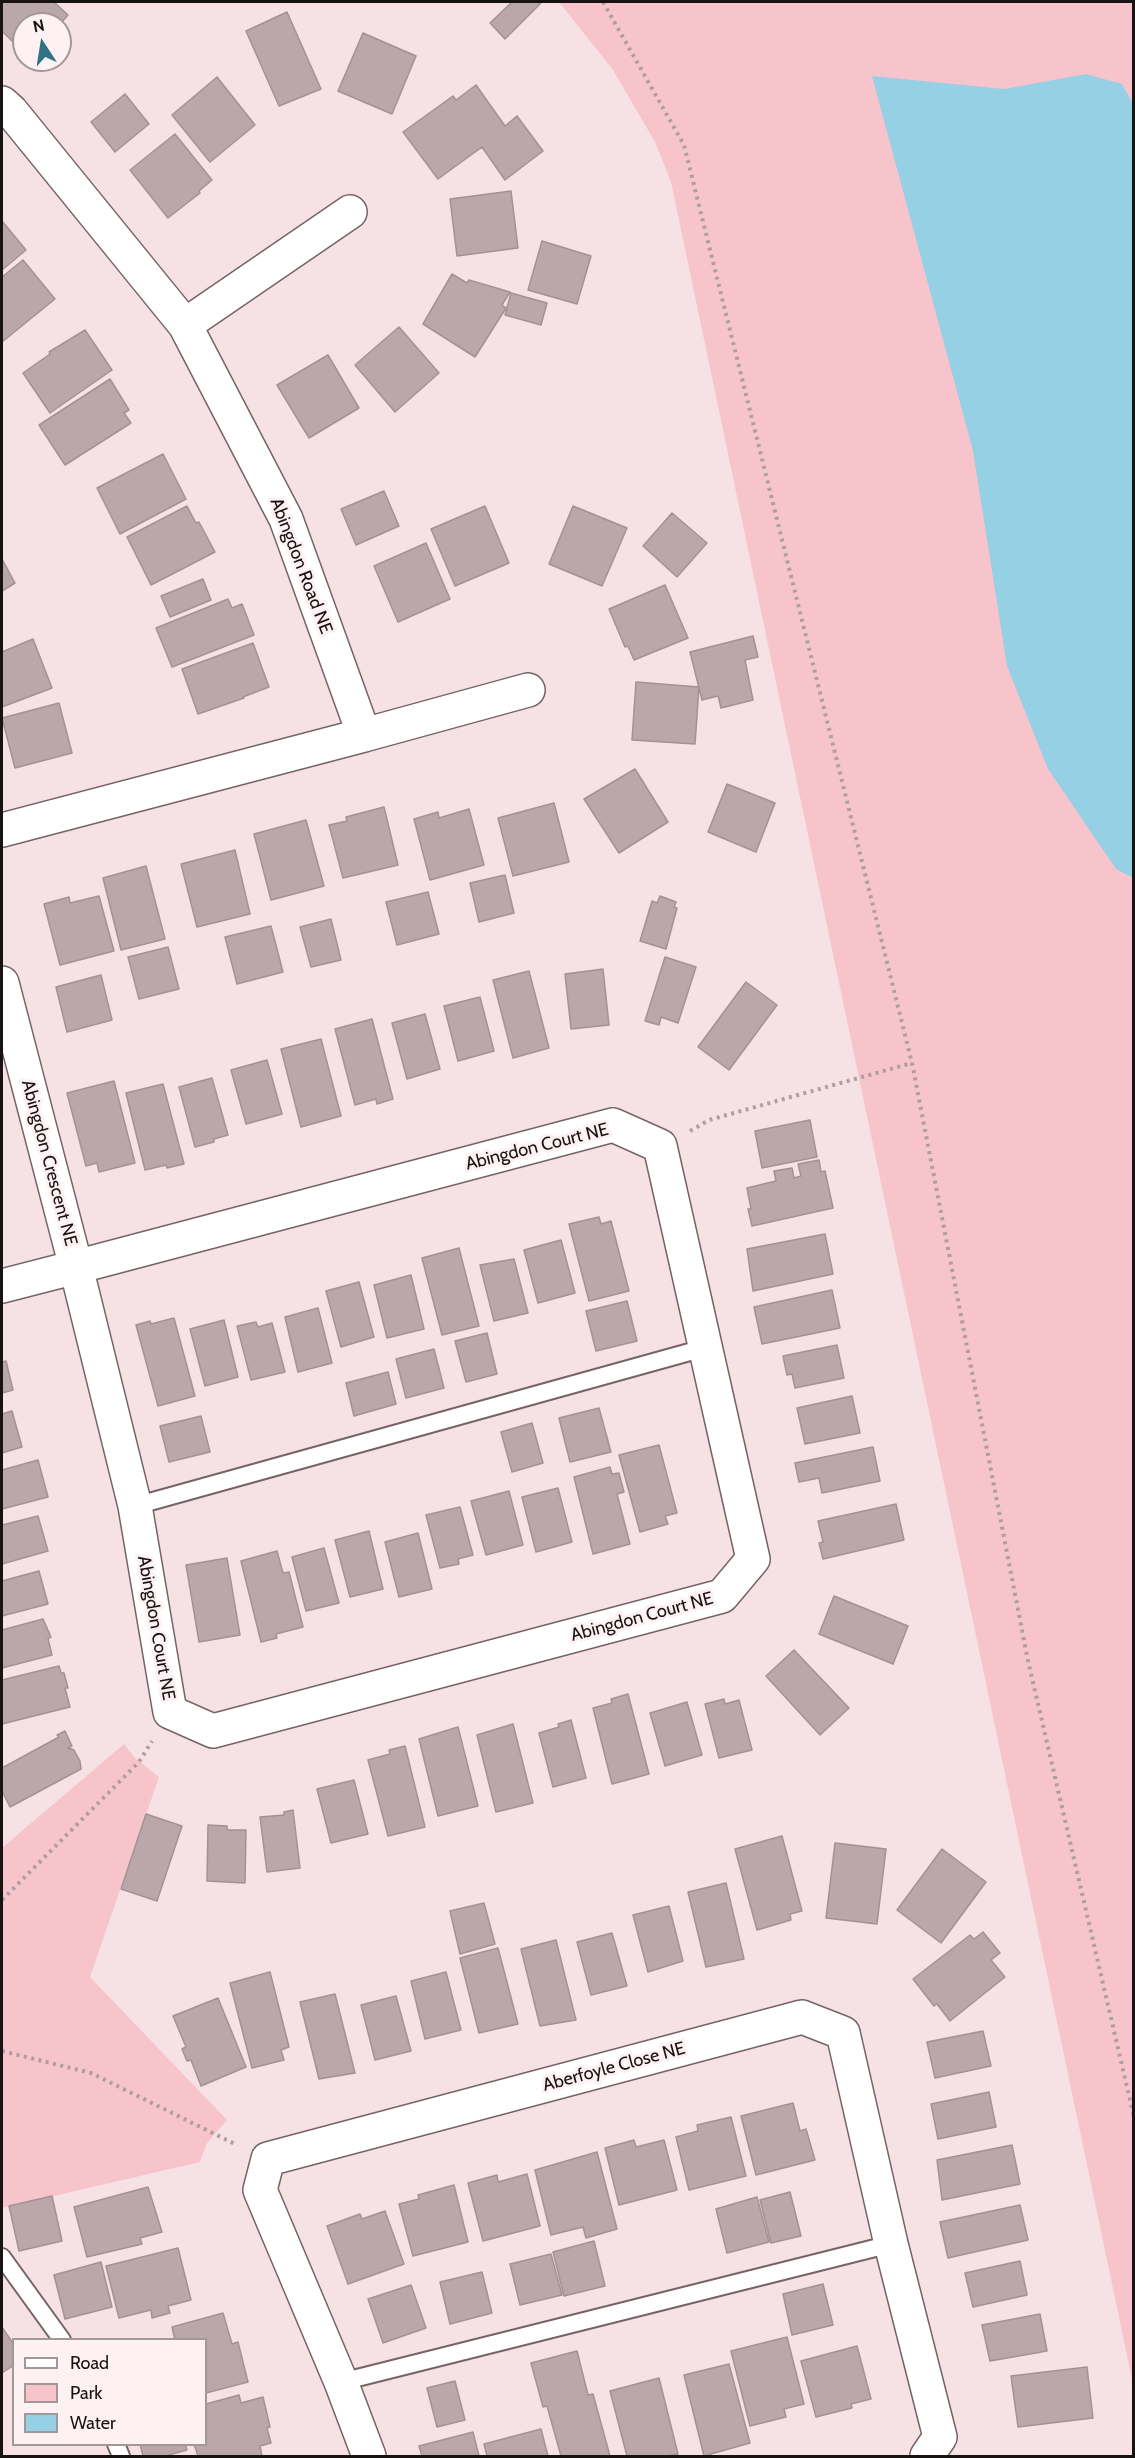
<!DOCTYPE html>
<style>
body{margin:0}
#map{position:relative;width:1135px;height:2458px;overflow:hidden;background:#f6e1e4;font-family:Cabin,sans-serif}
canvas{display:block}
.frame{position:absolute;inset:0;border:3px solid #191213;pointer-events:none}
.legend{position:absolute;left:12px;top:2338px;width:195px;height:108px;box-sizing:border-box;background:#fdf1f3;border:2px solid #a29899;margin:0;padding:8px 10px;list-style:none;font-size:18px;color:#191213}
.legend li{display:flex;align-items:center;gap:12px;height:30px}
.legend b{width:30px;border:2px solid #a29899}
.north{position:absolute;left:12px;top:12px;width:60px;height:60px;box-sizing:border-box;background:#fdf1f3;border:2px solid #a29899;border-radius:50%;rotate:348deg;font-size:16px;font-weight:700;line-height:24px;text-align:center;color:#191213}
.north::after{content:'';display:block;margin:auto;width:21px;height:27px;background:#317285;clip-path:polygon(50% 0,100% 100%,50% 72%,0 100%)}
</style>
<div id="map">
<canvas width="1135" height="2458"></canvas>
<div class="frame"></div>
<ul class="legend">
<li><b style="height:8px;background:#fff"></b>Road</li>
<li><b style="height:16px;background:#f8c4cc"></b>Park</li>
<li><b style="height:16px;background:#96d0e4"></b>Water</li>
</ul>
<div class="north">N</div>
</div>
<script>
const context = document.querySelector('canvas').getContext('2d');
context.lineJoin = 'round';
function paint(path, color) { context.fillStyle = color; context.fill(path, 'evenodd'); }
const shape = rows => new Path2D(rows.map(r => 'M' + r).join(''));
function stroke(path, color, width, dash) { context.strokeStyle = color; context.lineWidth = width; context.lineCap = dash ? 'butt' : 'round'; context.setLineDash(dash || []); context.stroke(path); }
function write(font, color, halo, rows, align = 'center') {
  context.font = font + ' Cabin,sans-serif'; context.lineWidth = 6; context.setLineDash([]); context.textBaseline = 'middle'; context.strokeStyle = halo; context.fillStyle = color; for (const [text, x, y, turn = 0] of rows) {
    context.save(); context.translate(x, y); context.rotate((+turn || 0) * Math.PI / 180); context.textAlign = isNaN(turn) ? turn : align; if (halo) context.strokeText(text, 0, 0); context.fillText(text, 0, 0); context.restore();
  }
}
paint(shape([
 [559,2,1133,2,1133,2384,671,182,655,142,613,70],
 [124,1744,135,1758,159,1777,90,1977,227,2120,207,2143,200,2162,2,2208,2,1848]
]), '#f8c4cc');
paint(shape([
 [1086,74,1122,84,1133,104,1133,878,1116,869,1048,769,1007,666,973,451,872,76,1004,89]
]), '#96d0e4');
const building = shape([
 [2,2,54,2,68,15,60,24,24,24,24,53,2,31,2,2],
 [512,2,539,2,541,3,505,39,490,23,512,2],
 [287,12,321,89,279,106,246,31,287,12],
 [363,33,416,56,392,114,338,91,363,33],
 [217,77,255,125,210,162,172,115,217,77],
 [476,85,505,126,517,116,543,151,505,180,482,147,438,179,403,132,453,96,456,100,476,85],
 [125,94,149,124,115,152,91,122,125,94],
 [175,134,212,180,199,191,200,193,168,218,130,170,175,134],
 [511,191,518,248,457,256,450,199,511,191],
 [2,221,26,250,2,270,2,221],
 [542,241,591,256,577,304,528,290,542,241],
 [23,260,55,299,2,342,2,277,23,260],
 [452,274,467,283,469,280,510,292,502,305,506,308,475,357,423,324,452,274],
 [511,293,547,303,541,325,505,315,511,293],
 [399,327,439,373,395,412,355,365,399,327],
 [85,330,112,370,50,413,23,373,50,354,49,352,85,330],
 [328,355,359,408,309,438,277,385,328,355],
 [110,379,129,410,124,413,131,423,65,465,39,425,110,379],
 [163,454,186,499,120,534,97,488,163,454],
 [384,491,399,526,356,545,341,509,384,491],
 [187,506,196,523,199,522,215,552,151,585,127,537,187,506],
 [485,506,509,563,455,586,431,529,485,506],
 [573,506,627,528,602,586,549,564,573,506],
 [672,513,707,543,677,577,643,546,672,513],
 [426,543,450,599,398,622,374,566,426,543],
 [2,559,15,583,2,591,2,559],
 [203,579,211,600,170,617,161,596,203,579],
 [665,585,688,638,634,660,628,646,625,647,609,609,665,585],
 [228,599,232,608,242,604,254,635,172,667,156,628,228,599],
 [753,636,758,657,745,660,753,700,721,708,718,696,702,700,690,652,753,636],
 [33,639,52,688,2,707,2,652,33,639],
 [253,643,269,687,243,697,244,698,198,714,182,669,253,643],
 [636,682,699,687,695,744,632,740,636,682],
 [59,703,72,753,15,768,2,718,59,703],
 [635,769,668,822,619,853,584,799,635,769],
 [727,784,775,803,756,852,708,832,727,784],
 [554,803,569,862,513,876,498,818,554,803],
 [384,807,398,865,343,878,329,825,347,821,346,817,384,807],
 [469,809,484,865,430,880,414,819,438,812,439,818,469,809],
 [306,820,324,886,271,900,254,834,306,820],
 [235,850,250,914,197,927,181,864,235,850],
 [146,866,165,939,121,950,103,878,146,866],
 [505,875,514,913,479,922,470,883,505,875],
 [428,892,439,934,397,945,386,902,428,892],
 [99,896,114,951,60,965,44,904,69,897,70,903,99,896],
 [660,896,676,902,674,907,677,908,666,949,640,941,652,901,657,903,660,896],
 [331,919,341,960,311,967,300,927,331,919],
 [271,926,283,972,237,984,225,937,271,926],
 [168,947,179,989,139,999,128,957,168,947],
 [665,957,696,967,678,1023,661,1017,659,1025,645,1021,665,957],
 [603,969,609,1025,571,1029,565,974,603,969],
 [529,971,549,1048,513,1058,493,980,529,971],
 [101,975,112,1020,67,1032,56,987,101,975],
 [746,982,777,1005,729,1070,698,1047,746,982],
 [480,997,494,1051,458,1061,444,1006,480,997],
 [425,1014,440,1069,407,1079,392,1023,425,1014],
 [372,1019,393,1099,377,1104,376,1099,355,1105,335,1029,372,1019],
 [321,1039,341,1116,301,1127,281,1049,321,1039],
 [267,1060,282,1114,246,1124,231,1070,267,1060],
 [212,1078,228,1135,214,1139,214,1142,195,1147,179,1087,212,1078],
 [114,1081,135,1163,99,1172,97,1163,86,1166,67,1093,114,1081],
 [163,1084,184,1164,167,1168,166,1165,145,1170,126,1093,163,1084],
 [810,1120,817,1157,762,1168,755,1131,810,1120],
 [819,1160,821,1172,825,1171,833,1208,752,1226,748,1209,751,1209,747,1188,776,1181,774,1171,792,1168,794,1178,801,1176,798,1164,819,1160],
 [599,1217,601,1224,611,1221,629,1291,589,1301,569,1224,599,1217],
 [825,1234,833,1274,753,1291,747,1249,825,1234],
 [561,1240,575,1293,538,1303,524,1250,561,1240],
 [459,1248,479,1326,442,1335,422,1258,459,1248],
 [514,1259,528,1313,494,1321,480,1265,514,1259],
 [411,1275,424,1329,387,1338,374,1285,411,1275],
 [359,1282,374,1337,341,1347,326,1291,359,1282],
 [832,1290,840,1328,762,1344,754,1307,832,1290],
 [627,1301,637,1341,596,1351,586,1311,627,1301],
 [318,1308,332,1363,298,1372,285,1317,318,1308],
 [174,1318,195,1396,158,1406,136,1325,150,1321,151,1324,174,1318],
 [224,1320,238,1377,205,1386,190,1329,224,1320],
 [256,1322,258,1327,272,1323,285,1372,251,1380,237,1326,256,1322],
 [487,1333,497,1374,466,1382,455,1341,487,1333],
 [837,1345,844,1378,795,1388,792,1374,787,1375,783,1356,837,1345],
 [434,1349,444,1388,406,1398,396,1359,434,1349],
 [6,1361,13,1390,2,1393,2,1362,6,1361],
 [388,1372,396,1404,354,1416,346,1383,388,1372],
 [852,1396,860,1433,805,1444,797,1408,852,1396],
 [599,1408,611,1452,570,1462,559,1418,599,1408],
 [12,1411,22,1447,2,1453,2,1414,12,1411],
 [201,1416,210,1452,169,1462,160,1426,201,1416],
 [532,1423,543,1463,512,1472,501,1432,532,1423],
 [659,1445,677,1513,665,1516,668,1524,640,1532,619,1455,659,1445],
 [873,1447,880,1481,822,1493,819,1478,799,1482,795,1463,873,1447],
 [38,1460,48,1497,2,1509,2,1470,38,1460],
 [610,1467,612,1474,619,1473,624,1492,617,1494,630,1544,593,1554,574,1477,610,1467],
 [558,1488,572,1542,536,1552,522,1497,558,1488],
 [509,1491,523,1545,486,1555,471,1501,509,1491],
 [896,1504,904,1540,823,1559,819,1543,823,1542,818,1521,896,1504],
 [460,1507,473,1555,458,1559,459,1564,440,1568,426,1515,460,1507],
 [38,1516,48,1551,2,1564,2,1525,38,1516],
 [369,1531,383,1589,350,1597,335,1540,369,1531],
 [418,1533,432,1589,399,1597,385,1542,418,1533],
 [324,1548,339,1603,306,1611,292,1557,324,1548],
 [277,1551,283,1573,289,1572,303,1627,276,1634,277,1638,261,1642,241,1561,277,1551],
 [227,1558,240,1635,199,1642,186,1565,227,1558],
 [39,1571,48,1604,2,1616,2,1581,39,1571],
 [834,1596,908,1626,893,1664,819,1634,834,1596],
 [43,1619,51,1637,48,1639,52,1655,2,1668,2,1630,43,1619],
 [794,1650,849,1708,820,1735,766,1676,794,1650],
 [59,1666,61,1673,64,1673,68,1688,65,1688,70,1707,2,1724,2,1680,59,1666],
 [628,1694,649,1774,612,1784,593,1708,612,1703,611,1699,628,1694],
 [724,1699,725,1704,739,1700,752,1750,719,1758,705,1704,724,1699],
 [687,1702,702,1755,665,1766,650,1713,687,1702],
 [571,1720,586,1778,553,1787,539,1733,559,1727,558,1724,571,1720],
 [513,1724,533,1803,496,1812,477,1735,513,1724],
 [458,1727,478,1806,438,1816,419,1739,458,1727],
 [65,1731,72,1746,68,1748,74,1750,80,1761,81,1769,10,1807,2,1791,2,1768,59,1737,57,1735,65,1731],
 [405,1746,425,1827,388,1836,368,1760,390,1754,389,1750,405,1746],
 [354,1780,368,1834,331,1843,317,1789,354,1780],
 [293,1810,300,1868,267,1872,260,1817,284,1815,284,1812,293,1810],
 [146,1814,182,1826,157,1901,121,1889,146,1814],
 [208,1825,227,1826,227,1830,246,1830,245,1883,207,1881,208,1825],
 [782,1836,802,1911,790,1914,791,1920,757,1930,735,1849,782,1836],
 [835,1843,886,1849,877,1924,826,1918,835,1843],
 [942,1849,986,1882,941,1943,897,1910,942,1849],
 [726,1883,744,1959,706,1967,688,1892,726,1883],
 [484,1903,495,1944,460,1954,450,1911,484,1903],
 [669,1906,683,1961,648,1972,633,1915,669,1906],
 [983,1932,1000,1953,991,1960,1005,1977,950,2021,937,2004,934,2006,913,1979,970,1935,974,1939,983,1932],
 [612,1933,627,1986,591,1995,577,1942,612,1933],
 [556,1940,576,2020,540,2026,521,1949,556,1940],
 [498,1948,518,2024,479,2033,460,1958,498,1948],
 [270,1972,289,2047,281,2050,284,2060,252,2068,230,1983,270,1972],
 [446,1972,461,2030,425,2039,411,1981,446,1972],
 [335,1994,355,2073,319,2079,300,2002,335,1994],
 [396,1996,411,2051,375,2060,361,2005,396,1996],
 [218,1998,246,2067,201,2086,191,2060,187,2061,182,2049,186,2047,173,2016,218,1998],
 [983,2031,991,2066,935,2078,927,2042,983,2031],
 [989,2092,996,2127,938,2139,931,2104,989,2092],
 [793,2103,800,2131,806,2129,815,2160,756,2175,741,2116,793,2103],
 [731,2117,746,2176,689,2190,676,2137,698,2131,697,2125,731,2117],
 [634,2140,636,2147,664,2140,677,2190,619,2205,605,2148,634,2140],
 [1012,2145,1020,2184,942,2200,937,2160,1012,2145],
 [597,2152,617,2229,586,2238,583,2227,551,2235,535,2170,597,2152],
 [527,2174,540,2226,483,2241,468,2183,497,2175,498,2182,527,2174],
 [454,2185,468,2242,413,2256,399,2204,419,2199,418,2195,454,2185],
 [148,2187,162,2232,140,2238,142,2244,87,2257,74,2207,148,2187],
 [790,2192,801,2236,771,2243,760,2200,790,2192],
 [52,2196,62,2241,19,2251,9,2206,52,2196],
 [757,2197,769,2242,727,2253,716,2209,757,2197],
 [1020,2205,1028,2240,948,2258,940,2222,1020,2205],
 [385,2211,404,2264,348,2284,327,2226,360,2214,362,2219,385,2211],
 [594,2241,605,2286,564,2296,553,2252,594,2241],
 [178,2248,191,2300,168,2306,170,2313,152,2318,151,2310,119,2318,106,2266,178,2248],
 [551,2254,562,2295,520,2305,510,2264,551,2254],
 [1020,2261,1027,2295,973,2307,965,2273,1020,2261],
 [101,2262,112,2307,65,2319,54,2275,101,2262],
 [482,2272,492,2313,450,2324,440,2282,482,2272],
 [823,2284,833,2325,792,2335,783,2294,823,2284],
 [411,2285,426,2328,383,2343,368,2299,411,2285],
 [223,2313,232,2344,238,2342,248,2382,206,2393,206,2340,175,2340,172,2327,223,2313],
 [1040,2314,1047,2351,990,2361,982,2325,1040,2314],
 [2,2327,14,2345,14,2365,2,2373,2,2327],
 [787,2337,804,2404,784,2409,786,2417,750,2426,731,2351,787,2337],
 [857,2346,871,2399,851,2404,852,2408,816,2417,801,2361,857,2346],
 [577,2351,588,2395,593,2394,610,2456,561,2456,547,2406,543,2407,531,2363,577,2351],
 [729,2364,750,2443,704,2456,684,2375,729,2364],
 [1087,2367,1093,2418,1018,2427,1011,2376,1087,2367],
 [659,2378,678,2454,666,2456,627,2456,610,2391,659,2378],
 [455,2381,465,2420,437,2427,427,2388,455,2381],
 [239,2395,241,2403,263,2397,270,2427,267,2428,271,2443,260,2446,262,2456,198,2456,194,2444,206,2444,206,2404,239,2395],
 [541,2429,548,2456,487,2456,484,2444,541,2429],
 [473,2432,479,2456,422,2456,419,2446,473,2432],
 [140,2444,185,2444,187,2450,165,2456,143,2456,140,2444]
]);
paint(building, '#baa7aa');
stroke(building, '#a49194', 1.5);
const lane = shape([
 [135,1506,704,1348],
 [2,2257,62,2340],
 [341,2382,891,2244],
 [116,2444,121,2456]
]);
const street = shape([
 [2,103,11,111,185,325,286,519,364,735,2,830],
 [185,325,350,212],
 [364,735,528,690],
 [2,983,76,1267,2,1286],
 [613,1125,660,1146,753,1559,722,1596,213,1731,170,1712,135,1506,76,1267,613,1125],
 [369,2456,341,2382,260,2190,268,2159,802,2017,843,2033,891,2244,940,2437,927,2456]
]);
stroke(lane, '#756466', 20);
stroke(street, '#756466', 36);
stroke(shape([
 [603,2,684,145,912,1063,1028,1661,1134,2117],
 [690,1131,709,1120,912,1063],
 [2,1900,139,1762,152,1741],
 [2,2051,91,2073,237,2145]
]), '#ae9ea0', 4, [3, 4.5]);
stroke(lane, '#fff', 16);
stroke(street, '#fff', 33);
write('18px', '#191213', '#fdf1f3', [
 ["Abingdon Road NE",301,566,69],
 ["Abingdon Court NE",537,1147,-14],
 ["Abingdon Crescent NE",49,1163,75],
 ["Abingdon Court NE",642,1617,-15],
 ["Abingdon Court NE",156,1628,80],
 ["Aberfoyle Close NE",614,2067,-15]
]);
</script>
